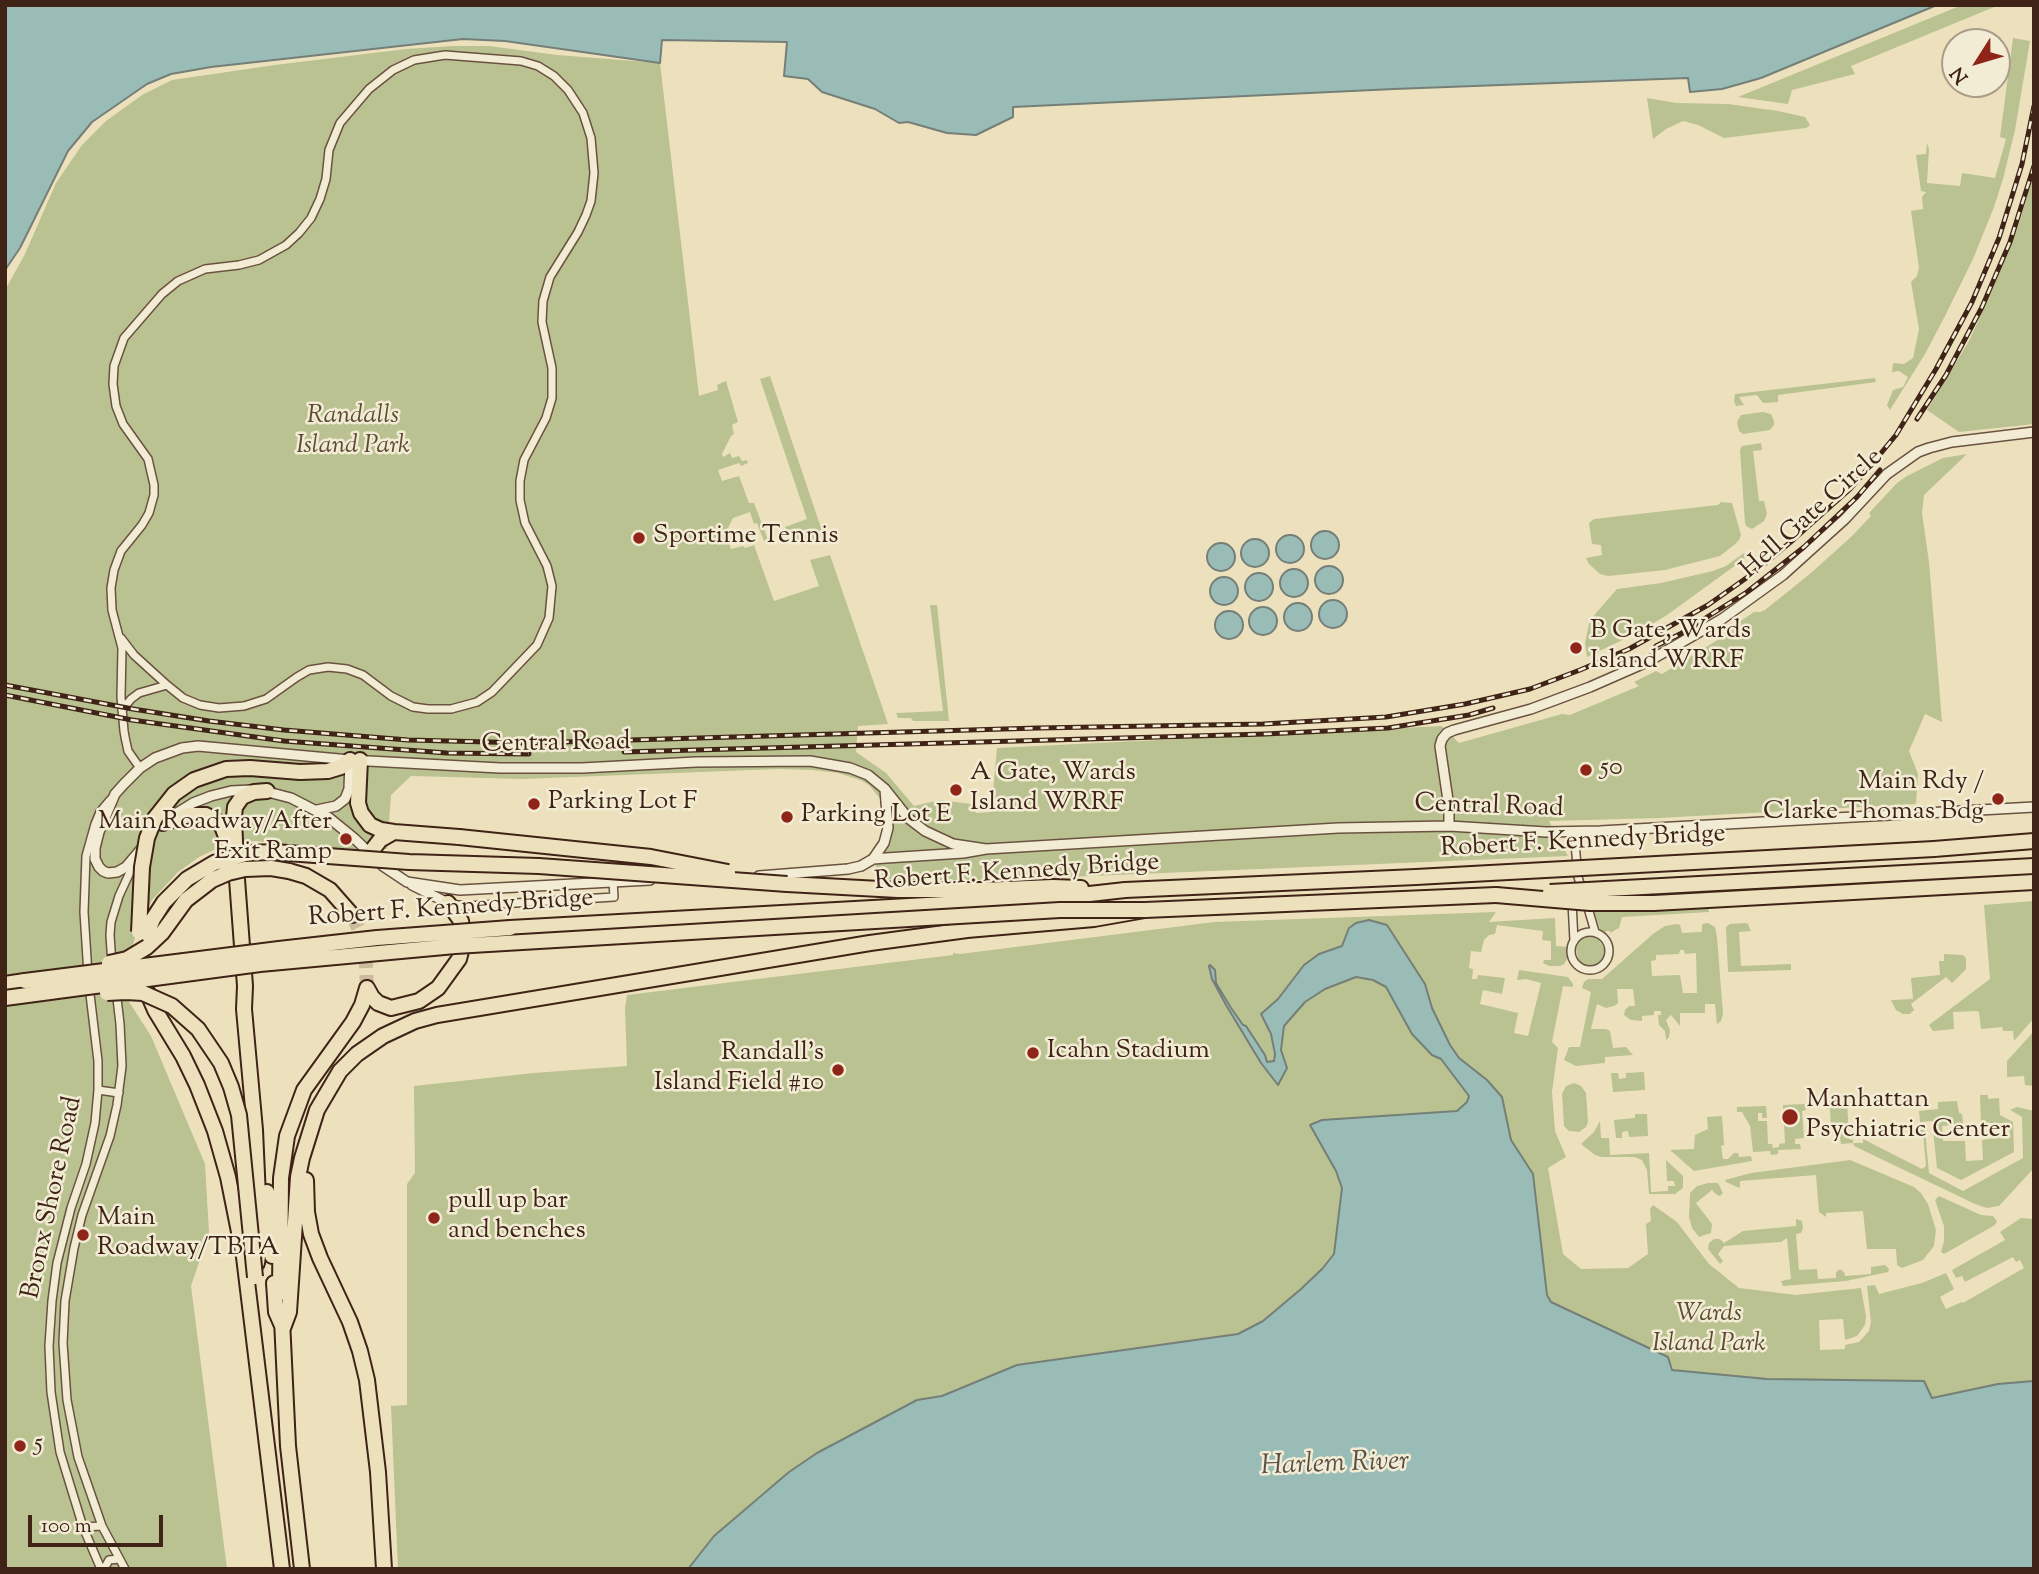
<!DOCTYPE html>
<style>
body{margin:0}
#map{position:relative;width:2039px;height:1574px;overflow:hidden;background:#ede1bd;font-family:"Sorts Mill Goudy",serif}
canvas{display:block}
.frame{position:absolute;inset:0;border:7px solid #3e2316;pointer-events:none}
.north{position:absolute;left:1941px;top:28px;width:70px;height:70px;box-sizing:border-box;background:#f3ecd4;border:2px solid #ab9c88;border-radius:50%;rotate:233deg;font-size:19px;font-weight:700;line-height:28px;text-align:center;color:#3e2316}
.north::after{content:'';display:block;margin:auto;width:24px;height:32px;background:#8f2418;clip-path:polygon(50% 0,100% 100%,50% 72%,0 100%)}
.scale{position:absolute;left:28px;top:1515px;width:135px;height:32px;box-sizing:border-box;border:4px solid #3e2316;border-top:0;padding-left:9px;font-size:21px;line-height:24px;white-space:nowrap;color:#3e2316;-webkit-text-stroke:5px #f3ecd4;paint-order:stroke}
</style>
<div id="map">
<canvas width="2039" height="1574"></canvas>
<div class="frame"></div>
<div class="north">N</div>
<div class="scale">100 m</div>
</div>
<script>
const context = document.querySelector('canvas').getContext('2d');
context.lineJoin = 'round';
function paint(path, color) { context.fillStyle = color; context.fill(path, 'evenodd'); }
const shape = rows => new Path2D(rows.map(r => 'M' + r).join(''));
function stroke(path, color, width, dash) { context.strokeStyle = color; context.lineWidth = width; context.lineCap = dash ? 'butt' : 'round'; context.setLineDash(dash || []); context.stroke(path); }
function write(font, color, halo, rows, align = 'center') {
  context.font = font + ' "Sorts Mill Goudy",serif'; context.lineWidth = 5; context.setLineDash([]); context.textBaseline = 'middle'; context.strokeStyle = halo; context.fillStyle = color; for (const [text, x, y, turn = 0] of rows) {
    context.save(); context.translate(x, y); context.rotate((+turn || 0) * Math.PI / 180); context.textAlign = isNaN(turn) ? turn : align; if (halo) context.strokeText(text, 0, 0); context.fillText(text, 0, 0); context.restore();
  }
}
paint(shape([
 [1962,5,1999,5,1851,66,1855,74,1792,90,1788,104,1738,97],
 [2013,38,2030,41,2015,130,2003,179,1994,207,1973,259,1944,318,1925,354,1890,410,1887,405,1893,390,1903,387,1908,377,1899,371,1892,372,1893,363,1904,364,1913,358,1919,329,1911,282,1917,276,1919,268,1911,211,1923,209,1922,197,1926,192,1921,191,1916,155,1926,154,1927,143,1929,149,1927,183,1960,186,1962,173,1995,178,2006,139,2000,137],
 [453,46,489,46,557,55,660,63,699,396,718,390,717,385,726,381,738,422,732,425,734,434,731,436,722,454,723,457,730,453,732,458,739,456,742,461,747,460,748,463,741,466,739,463,718,470,722,481,739,476,749,503,754,503,768,540,764,541,757,523,754,524,750,512,733,518,726,532,731,549,743,546,745,548,754,545,774,601,819,586,810,560,830,555,888,724,858,726,856,752,886,773,914,806,940,800,971,804,976,813,991,812,997,748,1442,726,1459,743,1562,714,1570,715,1639,686,1634,682,1656,671,1662,674,1729,633,1733,630,1730,628,1754,612,1760,612,1765,610,1811,573,1852,536,1871,516,1869,513,1897,483,1907,476,1943,458,1967,454,1924,495,1922,513,1929,562,1942,722,1925,714,1909,751,1918,774,1916,804,1659,818,1549,821,1568,856,996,880,905,880,877,879,874,851,884,834,885,811,881,800,869,785,860,780,838,773,813,770,778,769,523,779,411,776,391,795,387,849,354,851,255,841,226,845,214,850,199,857,178,872,152,900,139,926,132,947,124,994,151,1036,205,1164,209,1233,191,1286,227,1569,5,1569,5,290,25,254,56,183,82,145,106,121,142,95,172,80,275,65,406,49],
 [1647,98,1676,103,1728,104,1778,111,1805,117,1810,125,1806,128,1724,138,1698,125,1683,121,1666,129,1653,139],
 [2034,173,2034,424,1959,432,1927,410,1969,341,1994,286,2020,220],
 [770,376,824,537,805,545,796,539,789,537,785,527,807,519,760,379],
 [1875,378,1876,382,1778,395,1778,402,1763,403,1757,395,1739,397,1744,405,1736,406,1734,401,1735,394],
 [1763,412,1771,414,1774,421,1774,425,1770,430,1743,434,1739,431,1737,422,1741,415],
 [1761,443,1762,450,1753,451,1759,501,1764,501,1767,514,1764,521,1752,529,1746,526,1745,523,1740,450,1742,446],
 [1721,502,1732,503,1741,535,1739,540,1734,545,1720,556,1665,570,1608,576,1600,574,1589,564,1586,558,1602,555,1601,545,1592,544,1589,523,1594,519,1718,505],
 [1744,553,1747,557,1667,615,1637,633,1587,657,1585,643,1589,624,1596,613,1617,589,1661,583,1713,571,1726,566],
 [930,605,937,605,949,721,913,721,911,718,898,718,896,713,943,711],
 [2034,901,2034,1018,2014,1041,2013,1031,2003,1031,2002,1027,1981,1029,1979,1012,1976,1011,1953,1012,1954,1029,1933,1031,1929,1025,1990,979,1984,905],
 [1708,907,1709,912,1622,917,1619,928,1610,933,1610,931,1606,931,1606,933,1600,929,1594,911],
 [1496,912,1489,922,1555,918,1556,946,1568,947,1568,957,1564,964,1560,966,1549,966,1543,963,1544,960,1551,960,1551,941,1542,940,1543,931,1497,925,1495,934,1489,935,1484,940,1481,952,1471,951,1469,968,1473,969,1472,979,1477,979,1478,975,1505,978,1502,994,1483,990,1480,1004,1518,1013,1514,1033,1528,1036,1541,983,1526,979,1517,980,1519,970,1568,977,1573,984,1573,987,1563,986,1552,1042,1558,1048,1552,1092,1555,1131,1566,1157,1548,1168,1563,1254,1581,1269,1628,1268,1648,1254,1646,1224,1651,1221,1650,1209,1653,1205,1677,1222,1709,1264,1739,1288,1796,1295,1861,1288,1866,1316,1865,1325,1857,1336,1845,1340,1843,1319,1819,1320,1820,1350,1845,1349,1845,1345,1859,1342,1869,1331,1871,1322,1867,1286,1875,1285,1879,1294,1922,1283,1946,1273,1954,1289,1940,1297,1946,1309,1962,1302,1963,1303,2024,1268,2020,1260,2016,1262,2013,1257,1965,1282,1962,1276,1956,1278,1952,1270,2005,1240,2000,1232,2021,1218,2034,1219,2034,1381,1998,1384,1931,1399,1796,1381,1671,1370,1668,1357,1551,1302,1547,1295,1533,1174,1511,1140,1502,1097,1487,1080,1459,1058,1450,1045,1432,1008,1425,984,1388,925,1349,928,1342,946,1319,954,1304,965,1278,999,1261,1014,1271,1034,1275,1061,1268,1062,1246,1026,1241,1026,1261,1063,1278,1084,1287,1068,1281,1050,1284,1026,1294,1013,1305,1002,1325,989,1356,977,1373,980,1386,987,1412,1034,1432,1055,1441,1059,1469,1096,1467,1102,1457,1111,1398,1114,1310,1126,1336,1171,1342,1188,1334,1254,1322,1269,1301,1289,1263,1321,1238,1334,1017,1365,942,1396,917,1400,763,1493,714,1536,688,1569,398,1569,391,1406,407,1405,407,1184,415,1173,414,1086,534,1073,627,1066,625,1008,627,995,953,955,953,953,960,954,1214,922],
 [1708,923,1715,927,1717,937,1723,1014,1721,1021,1717,1024,1715,1004,1705,1004,1705,1013,1680,1013,1680,1026,1671,1015,1666,1020,1670,1030,1669,1037,1666,1040,1665,1031,1659,1025,1658,1015,1661,1015,1661,1011,1654,1011,1654,1015,1642,1016,1642,1021,1631,1020,1624,1015,1625,1010,1629,1006,1635,1006,1633,989,1617,989,1618,1003,1614,1006,1606,1008,1597,1004,1591,1029,1606,1029,1610,1031,1613,1048,1626,1047,1633,1055,1605,1057,1605,1063,1576,1066,1564,1060,1569,1047,1580,1047,1591,992,1582,988,1584,982,1588,979,1602,979,1653,934,1665,926,1677,924,1680,925,1682,933,1702,932,1702,924],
 [1680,950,1684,950,1685,954,1696,953,1697,993,1683,993,1680,975,1652,976,1651,961,1656,960,1656,955,1679,954],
 [1745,923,1748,924,1751,931,1739,932,1741,966,1791,964,1791,970,1728,972,1726,927,1730,924],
 [1586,934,1592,935,1598,939,1605,949,1604,959,1599,965,1587,967,1579,962,1575,944,1577,940],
 [1944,954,1963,955,1966,958,1966,969,1952,983,1946,977,1911,1004,1914,1010,1910,1014,1903,1014,1896,1010,1891,1000,1913,999,1911,978,1940,975,1939,961,1944,961],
 [2034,1031,2034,1086,2025,1085,2024,1076,2007,1077,2007,1061],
 [1644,1072,1645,1090,1613,1092,1611,1073,1618,1073,1619,1079,1626,1078,1626,1073],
 [1574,1083,1581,1086,1586,1093,1588,1122,1586,1127,1579,1132,1569,1131,1564,1126,1562,1094,1566,1086],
 [1980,1095,1988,1095,1988,1099,1999,1098,2000,1115,2013,1122,2014,1152,1961,1180,1937,1168,1932,1121,1920,1122,1919,1111,1938,1109,1938,1102,1957,1101,1959,1113,1962,1114,1963,1124,1942,1126,1943,1141,1965,1141,1966,1161,1983,1160,1982,1140,2010,1136,2009,1123,1981,1123],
 [1847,1101,1849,1139,1853,1140,1853,1143,1863,1143,1863,1139,1922,1169,1926,1166,1923,1133,1912,1133,1914,1130,1925,1130,1929,1173,1963,1191,2023,1158,2022,1117,2010,1110,2017,1107,2034,1111,2034,1168,1999,1206,1987,1208,1975,1204,1854,1146,1853,1143,1841,1144,1839,1130,1831,1130,1830,1109,1826,1109,1826,1103],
 [1805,1104,1806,1110,1802,1111,1804,1138,1795,1139,1795,1144,1800,1144,1801,1149,1778,1150,1778,1154,1771,1155,1770,1151,1753,1152,1750,1126,1742,1112,1737,1112,1737,1107,1766,1106,1767,1118,1762,1118,1762,1113,1758,1113,1758,1121,1767,1121,1768,1144,1772,1144,1773,1148,1779,1147,1779,1144,1785,1143,1783,1105],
 [1635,1114,1647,1114,1648,1136,1629,1137,1628,1131,1622,1132,1622,1138,1616,1138,1614,1120,1635,1118],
 [1722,1116,1724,1145,1721,1146,1723,1159,1728,1159,1734,1153,1738,1153,1739,1157,1751,1156,1752,1161,1694,1171,1670,1150,1694,1149,1695,1135,1708,1129,1707,1117],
 [1600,1121,1601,1138,1609,1138,1610,1155,1649,1153,1651,1192,1668,1191,1668,1186,1675,1186,1674,1181,1667,1181,1666,1160,1683,1176,1683,1188,1675,1194,1649,1194,1647,1170,1642,1160,1634,1157,1602,1157,1595,1155,1581,1144,1594,1132],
 [1850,1160,1914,1187,1921,1193,1928,1204,1936,1230,1934,1246,1923,1260,1902,1268,1897,1265,1896,1249,1867,1249,1863,1211,1826,1213,1826,1217,1819,1212,1816,1175,1740,1181,1740,1187,1739,1188,1726,1182,1725,1180,1751,1173],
 [1708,1183,1718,1183,1723,1193,1720,1196,1717,1195,1712,1190,1696,1203,1712,1224,1711,1233,1699,1237,1692,1228,1689,1217,1690,1193,1697,1186],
 [1939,1196,1981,1215,1993,1216,1997,1221,1995,1225,1944,1254,1941,1252,1944,1241,1944,1226,1935,1200],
 [1796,1219,1802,1221,1803,1228,1801,1233,1796,1234,1799,1270,1817,1269,1818,1279,1836,1278,1836,1272,1840,1269,1844,1272,1845,1276,1871,1274,1871,1267,1885,1265,1889,1269,1888,1272,1846,1281,1783,1286,1781,1281,1791,1279,1787,1238,1781,1242,1724,1246,1718,1254,1723,1261,1720,1264,1708,1249,1709,1243,1714,1239,1720,1239,1724,1243,1743,1231,1796,1226]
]), '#b9c290');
const water = shape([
 [5,5,1937,5,1761,78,1722,89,1690,92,1688,78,1394,89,1013,107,1013,117,976,135,947,133,908,122,899,123,875,109,822,92,808,79,784,76,787,42,662,40,660,63,505,41,463,39,211,67,171,74,147,84,92,122,68,151,20,248,5,270,5,5],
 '1311 545a14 14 0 1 1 28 0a14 14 0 1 1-28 0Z',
 '1276 549a14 14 0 1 1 28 0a14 14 0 1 1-28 0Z',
 '1241 553a14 14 0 1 1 28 0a14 14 0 1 1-28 0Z',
 '1207 557a14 14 0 1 1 28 0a14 14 0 1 1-28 0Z',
 '1315 580a14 14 0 1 1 28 0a14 14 0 1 1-28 0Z',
 '1280 583a14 14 0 1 1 28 0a14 14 0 1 1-28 0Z',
 '1245 587a14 14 0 1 1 28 0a14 14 0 1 1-28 0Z',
 '1210 591a14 14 0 1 1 28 0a14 14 0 1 1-28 0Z',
 '1319 614a14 14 0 1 1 28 0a14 14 0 1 1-28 0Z',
 '1284 617a14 14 0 1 1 28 0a14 14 0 1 1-28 0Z',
 '1249 621a14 14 0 1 1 28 0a14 14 0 1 1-28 0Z',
 '1215 625a14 14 0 1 1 28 0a14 14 0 1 1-28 0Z',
 [1369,920,1387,925,1425,984,1432,1008,1450,1045,1459,1058,1487,1080,1502,1097,1511,1140,1533,1174,1547,1295,1551,1302,1668,1357,1672,1370,1767,1379,1924,1381,1932,1398,1998,1384,2034,1381,2034,1569,688,1569,714,1536,789,1472,817,1453,917,1400,942,1396,1017,1365,1238,1334,1263,1321,1301,1289,1322,1269,1334,1254,1342,1188,1336,1171,1310,1125,1322,1120,1457,1111,1467,1102,1469,1096,1441,1059,1432,1055,1412,1034,1386,987,1373,980,1356,977,1325,989,1305,1002,1284,1026,1281,1050,1287,1068,1278,1085,1261,1063,1226,1005,1212,979,1209,966,1210,965,1215,970,1216,983,1231,1008,1243,1025,1246,1026,1265,1055,1267,1062,1274,1061,1275,1054,1271,1034,1261,1014,1278,999,1304,965,1319,954,1342,946,1349,928,1356,923,1369,920]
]);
paint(water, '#9abcb7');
stroke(water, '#757f77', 2);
stroke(shape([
 [352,915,365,942,367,988]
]), '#cabb9c', 14, [14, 7]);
const minor = shape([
 [121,638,134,655,167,685],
 [122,710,131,699,139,693,167,685,183,698,200,705,219,708,244,706,266,699,297,677,309,670,328,667,347,669,363,675,391,696,413,707,428,709,451,709,477,702,492,692,537,645,549,618,552,586,547,566,525,523,520,500,520,481,524,460,546,418,552,398,552,368,542,322,543,301,550,277,578,232,586,215,591,201,594,173,591,138,583,113,568,90,554,76,538,66,521,61,445,55,414,60,393,70,369,89,340,123,329,150,326,179,320,199,311,218,299,233,286,245,259,260,239,265,205,269,178,281,162,294,124,338,114,366,113,384,116,406,123,424,148,459,154,485,154,495,149,513,142,525,121,551,114,570,111,588,112,610,122,648,121,697,124,731,125,737,128,751,140,768],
 [1574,832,1578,877,1582,890],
 [1586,901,1595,932],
 [1572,902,1574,941],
 [449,904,467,906,614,897,613,881],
 '1571 951a19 19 0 1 1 38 0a19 19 0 1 1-38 0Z',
 [112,965,110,935,111,922,119,896,136,859],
 [88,974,84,912,86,856,95,824,100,812,110,800],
 [89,986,98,1061,98,1090,95,1123,86,1164,71,1208,57,1263,52,1301,49,1346,51,1392,60,1452,83,1527,101,1569],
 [116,990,120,1024,122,1066,117,1105,110,1136,82,1215,74,1248,65,1301,63,1343,67,1400,78,1457,102,1526,125,1569],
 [98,1090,119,1093],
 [83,1527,102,1526],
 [104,1569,109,1560,119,1559]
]);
const tertiary = shape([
 [264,791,291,798,328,817,355,839,383,866,407,882,460,890,650,880],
 [317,810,336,806,345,799,349,789,350,760],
 [172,816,193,803,211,796,231,791,250,790],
 [1449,826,1449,807,1440,746,1442,739,1447,733,1454,730,1531,709,1590,687,1647,662,1722,619,1783,575,1845,519,1887,474,1918,452,1929,448,1952,442,2034,432],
 [143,847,126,867,117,872,108,873,103,871,99,867,95,859,95,848,99,832,115,794,124,784,140,768,155,758,182,748,198,746,350,760,500,768,582,768,696,762,810,761,850,768,868,775,885,789,908,818,925,831,953,844,986,849],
 [873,859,884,843,888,828,885,789],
 [759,876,848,869,861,866,873,859,886,858,963,853,986,849,1338,828,1449,826,1546,832,1600,831,2034,807],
 [412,885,448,903]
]);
const motorway = shape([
 [360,760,358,803,361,813,370,825,381,830,394,832,459,837],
 [300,772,328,771,341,767,350,760],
 [163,823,189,815,206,815,215,820,222,826,231,850],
 [1934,849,2034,841],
 [370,853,380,840,394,832],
 [289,871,306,876,330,890,352,915],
 [787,884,898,890,982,890,1053,887,1081,888],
 [510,928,1054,898,1125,890],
 [5,984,25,981],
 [145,987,155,1010,183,1056,197,1085,215,1131,228,1177,244,1257,282,1569],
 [367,988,372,997,378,1003,391,1008,419,1001,438,988,459,959,464,939,461,921,448,903],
 [306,1180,307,1212,311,1234,320,1258,350,1322,360,1351,367,1380,378,1472,384,1569],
 [267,1192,272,1256],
 [257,1263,260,1242,255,1130,244,1009,245,986,236,866,234,817,235,807,242,797,254,792,267,791],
 [274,1283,276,1312,283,1328],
 [280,1293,281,1178,287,1136,304,1090,353,1022,362,1005,367,988],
 [282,1320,288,1446,302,1569],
 [283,1328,289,1312,298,1177,302,1158,317,1110,340,1071,357,1054,383,1036,415,1021,437,1015,870,943,967,930,1094,919,1145,910,1496,895]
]);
stroke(minor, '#6a5240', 10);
stroke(tertiary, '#6a5240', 12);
stroke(motorway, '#3e2316', 18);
stroke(minor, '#f3ecd4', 7);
stroke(tertiary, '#f3ecd4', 9);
stroke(motorway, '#ede1bd', 14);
const rail = shape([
 [1917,419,1946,375,1982,307,2010,242,2034,166],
 [1656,646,1680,634,1747,592,1804,547,1857,497,1880,470],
 [5,685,133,709,209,721,284,730,408,740,529,743,1038,728,1263,724,1386,717,1465,704,1530,689,1580,670,1629,649,1708,605,1752,574,1793,540,1849,490,1872,464,1896,435,1936,369,1972,302,1999,238,2022,164,2034,106],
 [5,695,132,720,284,741,447,753,529,754],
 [624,752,1265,734,1388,728,1469,715,1493,708]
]);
stroke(rail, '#3e2316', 5);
stroke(rail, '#f3ecd4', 2.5, [8]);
const motorwayBridge = shape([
 [459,837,651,857,728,872],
 [1125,890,1416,877,1934,849],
 [1550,892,2034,866],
 [1496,895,1590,903,1654,903,2034,882],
 [139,932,142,867,147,838,155,818,174,794,194,780,226,769,250,768,300,772],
 [147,934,153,919,164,902,187,879,214,863,249,853,274,852,409,862,539,866,787,884],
 [109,963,127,959,147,947,162,933,186,900,212,880,228,873,245,869,271,868,289,871],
 [25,981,279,949,377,938,510,928],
 [107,993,126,992,143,993,172,1006,198,1029,221,1063,231,1087,239,1115,255,1277],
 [5,998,260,964,455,946,1060,910,1145,910]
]);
stroke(motorwayBridge, '#3e2316', 18, []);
stroke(motorwayBridge, '#ede1bd', 14);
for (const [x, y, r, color] of [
 [639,538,7,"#8f2418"],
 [1576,648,7,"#8f2418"],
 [1586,770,7,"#8f2418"],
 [956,790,7,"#8f2418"],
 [1998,799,7,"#8f2418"],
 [534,804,7,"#8f2418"],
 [787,817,7,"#8f2418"],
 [346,839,7,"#8f2418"],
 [1033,1053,7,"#8f2418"],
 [838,1070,7,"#8f2418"],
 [1790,1117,9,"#8f2418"],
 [434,1218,7,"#8f2418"],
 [83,1235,7,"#8f2418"],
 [20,1446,7,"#8f2418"]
]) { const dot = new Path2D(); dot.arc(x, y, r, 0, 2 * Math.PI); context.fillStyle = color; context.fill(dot); stroke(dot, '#f3ecd4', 2.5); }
write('italic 26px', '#5d4b34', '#f3ecd4', [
 ["Randalls",353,418],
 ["Island Park",353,448],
 ["Wards",1709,1316],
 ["Island Park",1709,1346]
]);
write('26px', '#3e2316', '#f3ecd4', [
 ["Hell Gate Circle",1813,515,-42],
 ["Central Road",556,745,-1],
 ["Central Road",1489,808,2],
 ["Robert F. Kennedy Bridge",1583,843,-3],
 ["Robert F. Kennedy Bridge",1017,874,-4],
 ["Robert F. Kennedy Bridge",451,910,-4],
 ["Bronx Shore Road",54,1198,-78]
]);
write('26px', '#3e2316', '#f3ecd4', [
 ["Sportime Tennis",653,538],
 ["B Gate, Wards",1590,633],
 ["Island WRRF",1590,663],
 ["50",1600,770],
 ["A Gate, Wards",970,775],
 ["Island WRRF",970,805],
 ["Main Rdy /",1984,784,"right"],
 ["Clarke Thomas Bdg",1984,814,"right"],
 ["Parking Lot F",548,804],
 ["Parking Lot E",801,817],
 ["Main Roadway/After",332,824,"right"],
 ["Exit Ramp",332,854,"right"],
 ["Icahn Stadium",1047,1053],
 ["Randall's",824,1055,"right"],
 ["Island Field #10",824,1085,"right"],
 ["Manhattan",1806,1102],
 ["Psychiatric Center",1806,1132],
 ["pull up bar",448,1203],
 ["and benches",448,1233],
 ["Main",97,1220],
 ["Roadway/TBTA",97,1250],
 ["5",34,1446]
], 'left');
write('italic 28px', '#5a5146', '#f3ecd4', [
 ["Harlem River",1335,1466,-2]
]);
</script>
